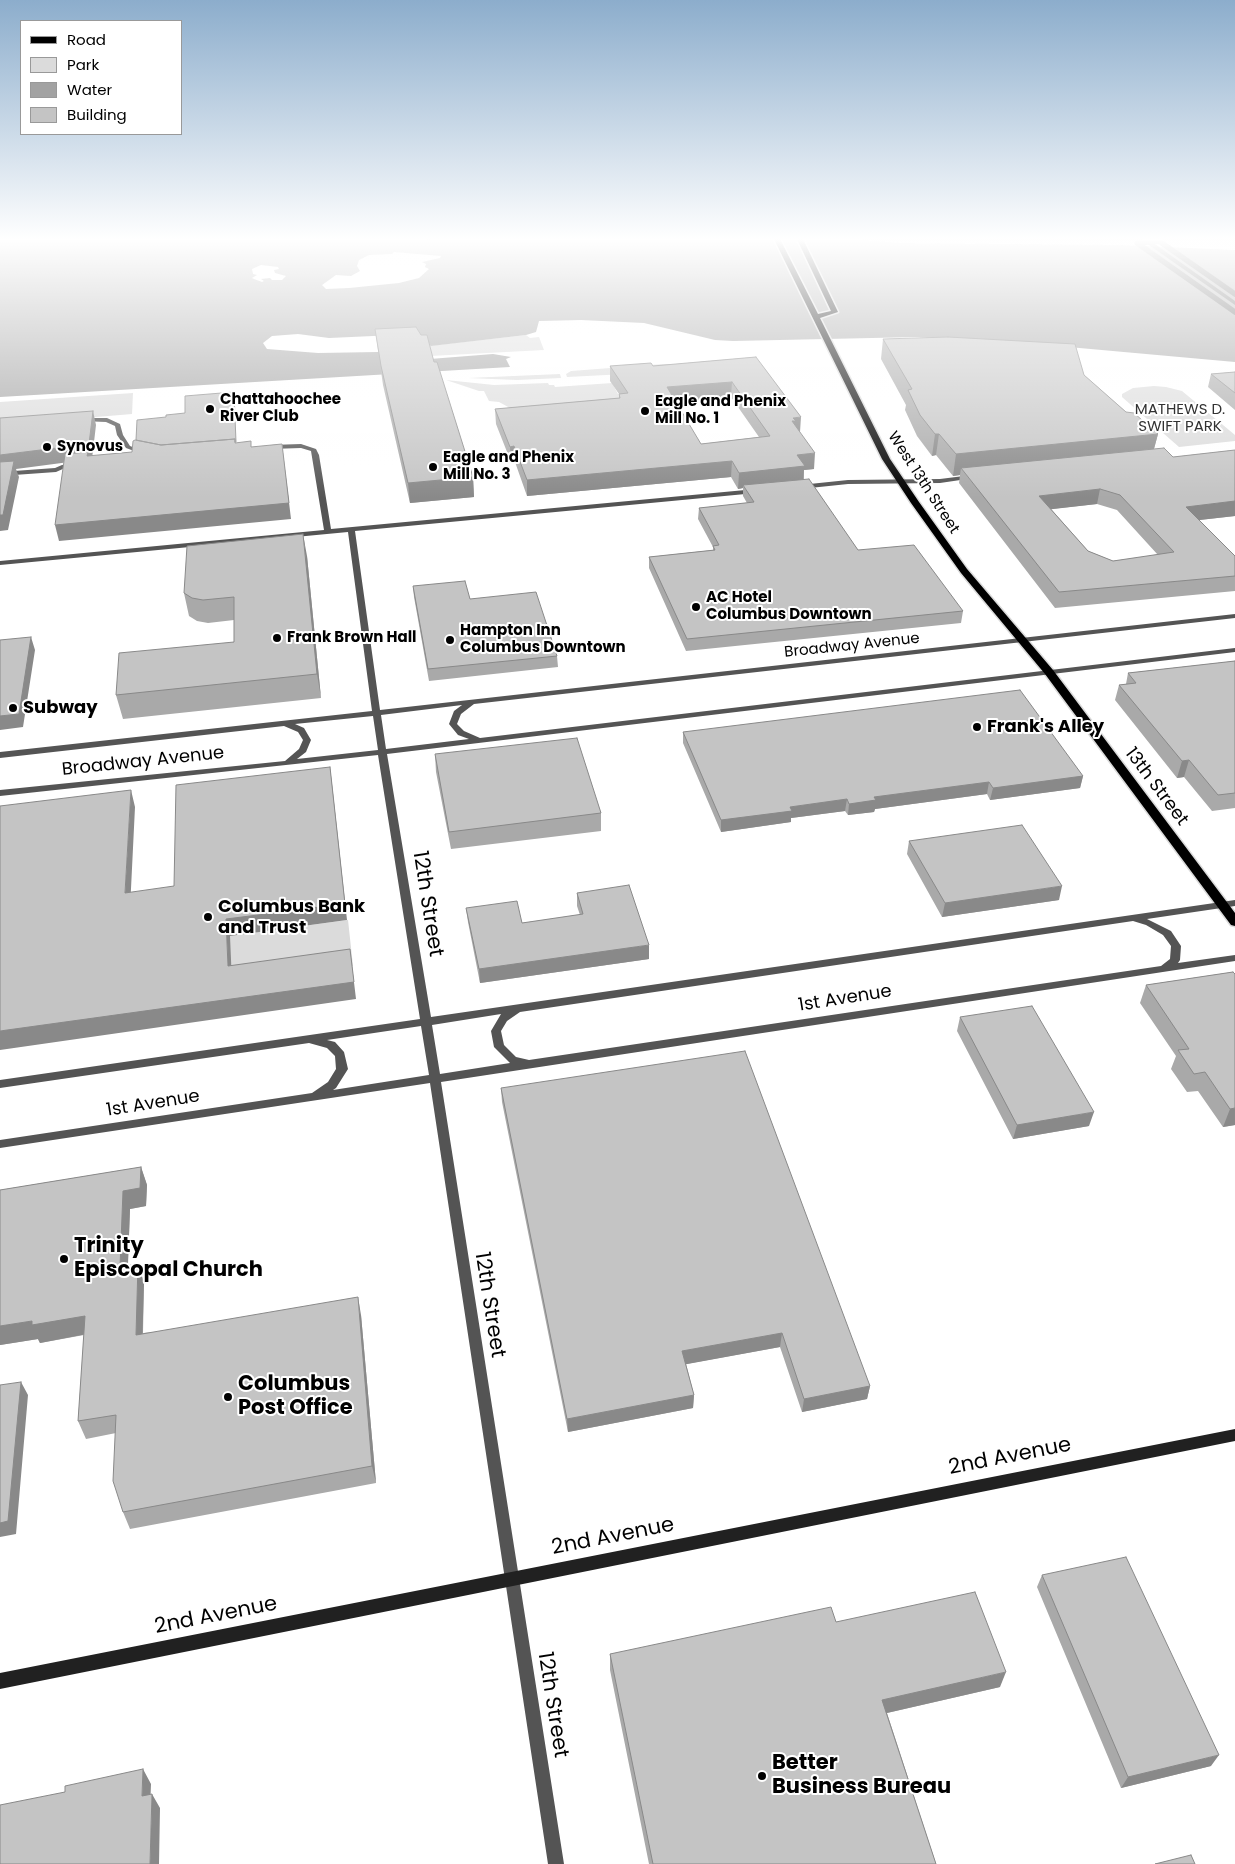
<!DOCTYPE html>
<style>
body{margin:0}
#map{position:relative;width:1235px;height:1864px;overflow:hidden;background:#fff;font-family:Poppins,sans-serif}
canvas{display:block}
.legend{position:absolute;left:20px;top:20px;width:162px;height:115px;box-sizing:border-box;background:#fff;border:1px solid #999;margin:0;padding:6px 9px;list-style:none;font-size:15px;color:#000}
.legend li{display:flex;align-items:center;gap:10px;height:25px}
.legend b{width:25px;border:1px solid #999}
</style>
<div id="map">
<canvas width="1235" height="1864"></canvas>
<ul class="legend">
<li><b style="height:6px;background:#000"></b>Road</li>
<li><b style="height:14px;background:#dbdbdb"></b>Park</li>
<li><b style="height:14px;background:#a2a2a2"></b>Water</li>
<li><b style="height:14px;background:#c4c4c4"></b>Building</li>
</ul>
</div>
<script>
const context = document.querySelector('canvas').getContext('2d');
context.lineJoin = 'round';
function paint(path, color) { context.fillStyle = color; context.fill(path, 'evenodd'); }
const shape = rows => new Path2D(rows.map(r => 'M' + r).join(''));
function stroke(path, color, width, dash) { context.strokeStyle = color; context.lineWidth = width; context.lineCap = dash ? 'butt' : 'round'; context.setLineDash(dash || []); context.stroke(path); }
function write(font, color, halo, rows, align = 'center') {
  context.font = font + ' Poppins,sans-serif'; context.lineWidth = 4; context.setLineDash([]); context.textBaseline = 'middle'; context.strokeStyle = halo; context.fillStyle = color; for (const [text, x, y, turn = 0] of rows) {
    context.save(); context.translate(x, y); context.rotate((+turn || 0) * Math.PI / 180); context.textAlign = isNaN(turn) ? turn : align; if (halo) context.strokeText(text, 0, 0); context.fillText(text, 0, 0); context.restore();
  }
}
paint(shape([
 [526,335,530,338,539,337,544,350,430,356,419,347],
 [663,364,681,364,626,374,567,377,566,374,571,371],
 [560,374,561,378,517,380,468,378],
 [446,380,494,385,548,383,549,385,554,385,555,387,612,383,626,409,510,408,499,402,489,401,484,391,479,391],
 [1154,386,1166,387,1182,391,1235,435,1235,441,1179,447,1122,397,1122,394,1133,388],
 [133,393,132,414,0,425,0,402],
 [348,920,353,966,232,983,231,964,169,944]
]), '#dbdbdb');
paint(shape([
 [0,237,430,237,426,240,429,240,438,237,828,237,902,243,1121,245,1235,250,1235,362,1024,343,918,337,733,341,715,340,644,323,581,320,539,321,536,332,526,335,431,346,417,339,395,335,329,338,298,334,272,336,263,343,267,349,318,353,378,352,430,359,493,354,511,357,506,359,510,367,0,397],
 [394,252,441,256,440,258,422,262,426,264,425,267,429,269,419,278,399,283,349,288,326,289,322,285,336,275,351,276,360,271,357,266,359,260,369,255,392,254],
 [261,265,278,267,279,269,274,270,275,273,286,276,282,280,272,280,270,278,261,279,264,281,262,282,254,279,252,278,257,275,253,274,252,269]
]), '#a2a2a2');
const primary = shape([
 [773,237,779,237,818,314,831,311,796,237,802,237,838,312,820,318,890,459,919,502,967,569,1053,670,1235,913,1235,926,1231,925,1045,674,961,573,911,503,882,459,773,237]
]);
stroke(primary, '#dbdbdb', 3);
paint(shape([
 [1141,237,1145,237,1235,301,1235,305,1146,243,1141,237],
 [83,418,107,418,120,424,123,435,130,446,148,453,145,455,126,448,117,435,115,426,106,422,81,421,80,420,83,418],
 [301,444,316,449,319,455,331,529,756,489,759,491,756,493,355,531,380,710,1235,614,1235,618,474,704,461,714,457,724,464,731,480,738,1235,648,1235,652,387,754,431,1017,1235,900,1235,906,1147,919,1171,931,1181,946,1180,960,1178,963,1235,955,1235,961,441,1082,564,1864,548,1864,430,1083,0,1148,0,1140,312,1093,328,1082,336,1069,335,1056,327,1048,309,1043,0,1088,0,1080,420,1019,378,755,0,796,0,790,285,761,299,749,303,740,298,732,284,726,0,758,0,752,372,711,348,532,0,565,0,561,324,530,311,451,301,448,271,449,268,447,271,445,301,444],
 [462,705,454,711,449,724,458,735,469,739,386,749,381,715,462,705],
 [373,716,378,750,297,759,306,752,311,740,304,728,295,724,373,716],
 [1133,921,1146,925,1163,935,1171,946,1170,959,1161,966,529,1060,516,1057,504,1045,501,1031,507,1021,520,1012,1133,921],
 [501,1014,491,1031,494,1047,510,1063,440,1074,432,1025,501,1014],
 [421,1026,429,1075,333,1090,336,1088,348,1069,344,1052,335,1042,327,1040,421,1026],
 [75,463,78,465,77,466,65,468,56,472,0,476,0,472,55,468,62,465,75,463],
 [972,475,974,476,974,478,940,483,848,484,800,489,797,487,800,485,848,480,940,479,972,475]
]), '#545454');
paint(shape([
 [1235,1429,1235,1441,0,1689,0,1673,1235,1429]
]), '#212121');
paint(primary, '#000');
stroke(shape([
 [1235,294,1159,241,1137,243,1235,312]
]), '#545454', 5.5);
paint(shape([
 [375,329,434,362,473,477,474,497,410,503,383,385],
 [883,339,1084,375,1126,412,1158,434,1154,449,1173,457,1235,450,1235,516,1199,520,1235,556,1235,591,1055,608,959,483,960,475,953,476,936,455,932,456,917,436,905,410,906,405,881,359],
 [1097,504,1117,510,1158,555,1113,561,1088,551,1051,509],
 [756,357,800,432,814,469,804,470,804,479,858,550,963,611,961,623,686,651,649,568,649,557,713,550,713,547,698,519,699,508,747,503,743,496,743,488,738,489,731,477,527,496,515,462,511,462,496,424,495,409,619,398,619,394,610,381,610,366,653,366],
 [731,397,759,437,701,444,675,402],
 [1235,372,1235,410,1208,387,1211,374],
 [307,556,321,698,123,719,116,695,234,642,234,620,208,623,197,621,189,616,184,593],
 [413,586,470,599,557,656,558,667,429,681,414,597],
 [1235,661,1235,808,1212,811,1184,777,1177,778,1115,700,1119,685,1126,684,1128,673],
 [683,732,1083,776,1080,788,990,800,987,794,875,809,874,812,848,815,845,811,791,818,791,822,721,832,683,743],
 [435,754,601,813,601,831,451,849,436,772],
 [909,841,1059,900,942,917,907,854],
 [577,893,649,959,480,983,468,922,466,908,522,923,580,915,577,906],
 [1233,972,1235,1125,1223,1127,1198,1091,1187,1092,1171,1069,1176,1056,1140,1003,1146,985],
 [960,1017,1089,1126,1013,1139,957,1031],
 [501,1088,870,1386,867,1399,802,1412,780,1347,686,1364,694,1395,693,1408,568,1432,502,1102],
 [141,1167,147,1185,146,1206,130,1209,128,1266,144,1282,143,1333,361,1315,376,1483,130,1529,123,1512,116,1433,86,1439,78,1421,84,1335,40,1343,38,1339,0,1345,0,1190],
 [1042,1575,1211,1766,1121,1788,1037,1587],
 [836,1622,1000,1687,887,1713,936,1864,649,1864,610,1670,610,1654]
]), '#a9a9a9');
paint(shape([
 [732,382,731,397,666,402,667,387],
 [93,411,96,425,92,459,16,469,19,477,8,530,0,531,0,455],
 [801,417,800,432,791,437,793,418],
 [935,434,939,434,936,455,932,456],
 [1158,434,1152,456,961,468,960,475,953,476,956,454],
 [282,444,291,519,59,541,55,525],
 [514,446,515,462,511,462,510,447],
 [815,453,814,469,804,470,803,482,743,485,743,488,738,489,739,473,797,455],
 [732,461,731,477,527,496,527,480],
 [473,477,474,497,410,503,408,483],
 [1100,489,1097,504,1036,511,1039,496],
 [1235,501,1235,516,1182,522,1186,507],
 [303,534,307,556,321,698,317,674],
 [31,637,35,650,23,727,0,730,0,716],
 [1189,760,1184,777,1177,778,1182,761],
 [330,767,332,784,347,920,230,936,232,983,228,966,226,919],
 [1083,776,1080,788,990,800,993,788],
 [989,782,987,794,875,809,874,812,848,815,849,804,874,797],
 [131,790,135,807,130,909,125,893],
 [847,799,845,811,791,818,791,822,721,832,721,820,790,807],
 [1062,886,1059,900,942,917,945,903],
 [649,945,649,959,480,983,479,969],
 [350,949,356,999,0,1050,0,1031],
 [1235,1108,1235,1125,1223,1127,1230,1109],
 [1094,1112,1089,1126,1013,1139,1017,1125],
 [141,1167,147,1185,146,1206,130,1209,127,1285,120,1267,123,1191],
 [138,1264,144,1282,142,1352,136,1335],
 [358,1297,361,1315,376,1483,372,1466],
 [85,1316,92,1333,40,1343,38,1339,0,1345,0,1326,32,1321],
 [782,1333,780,1347,682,1365,682,1351],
 [21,1382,28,1395,16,1534,0,1537,0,1523],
 [870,1386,867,1399,802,1412,804,1399],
 [694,1395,693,1408,568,1432,567,1419],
 [1006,1672,1000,1687,878,1715,882,1700],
 [1219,1755,1211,1766,1121,1788,1128,1777],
 [143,1769,151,1784,150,1810,142,1796],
 [152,1794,160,1808,159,1864,150,1864]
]), '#898989');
const building = shape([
 [416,327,421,335,427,335,434,362,437,362,473,477,408,483,381,366,375,329,416,327],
 [948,337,1075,344,1084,375,1126,412,1134,413,1158,434,956,454,939,434,935,434,920,415,908,390,912,389,883,339,948,337],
 [756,357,801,417,793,418,796,421,792,421,815,453,797,455,805,466,739,473,732,461,527,480,514,446,510,447,495,409,620,398,619,394,628,393,610,366,651,363,653,366,756,357],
 [732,382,770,436,701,444,667,387,732,382],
 [1235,372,1235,393,1211,374,1235,372],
 [234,392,236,442,235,442,235,439,161,445,136,440,137,420,166,417,166,415,185,413,185,396,234,392],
 [93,411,89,444,0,455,0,418,93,411],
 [235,439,235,443,251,441,251,447,282,444,289,503,55,525,65,454,88,452,87,456,132,452,133,441,135,440,161,445,235,439],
 [1164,448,1173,457,1235,450,1235,501,1186,507,1235,556,1235,576,1059,592,961,468,1164,448],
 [1100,489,1120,495,1174,552,1113,561,1088,551,1039,496,1100,489],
 [14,461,3,515,0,515,0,462,14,461],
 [809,479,858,550,914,545,963,611,687,639,649,557,715,550,713,546,719,545,699,508,754,502,743,485,809,479],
 [303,534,317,674,116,695,119,653,234,642,234,597,203,600,192,598,184,593,187,546,303,534],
 [465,581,470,599,536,592,557,656,428,669,413,586,465,581],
 [31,637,19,714,0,716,0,640,31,637],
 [1235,661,1235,793,1218,795,1189,760,1182,761,1119,685,1136,683,1128,673,1235,661],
 [1020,690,1083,776,993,788,989,782,874,797,876,800,849,804,847,799,790,807,792,811,721,820,683,732,1020,690],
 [577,738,601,813,449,832,435,754,577,738],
 [330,767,345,904,226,919,228,966,350,949,354,982,0,1031,0,806,131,790,125,893,174,886,176,785,330,767],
 [1022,825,1062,886,945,903,909,841,1022,825],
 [629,885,649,945,479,969,466,908,517,901,522,923,583,914,577,893,629,885],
 [1233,972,1235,974,1235,1108,1230,1109,1205,1072,1194,1074,1178,1050,1189,1049,1146,985,1233,972],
 [1032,1006,1094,1112,1017,1125,960,1017,1032,1006],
 [745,1051,870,1386,804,1399,782,1333,682,1351,694,1395,567,1419,501,1088,745,1051],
 [141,1167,140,1188,123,1191,120,1267,138,1264,136,1335,358,1297,372,1466,123,1512,113,1481,116,1415,78,1421,85,1316,32,1325,32,1321,0,1326,0,1190,141,1167],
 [21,1382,8,1521,0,1523,0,1385,21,1382],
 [1126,1557,1219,1755,1128,1777,1042,1575,1126,1557],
 [975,1592,1006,1672,882,1700,936,1864,653,1864,610,1654,831,1607,836,1622,975,1592],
 [143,1769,142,1796,152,1794,150,1864,0,1864,0,1805,65,1792,65,1786,143,1769],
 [1191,1855,1195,1864,1155,1864,1191,1855]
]);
paint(building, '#c4c4c4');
stroke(building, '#898989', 1);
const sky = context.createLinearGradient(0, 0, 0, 498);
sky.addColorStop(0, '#8cadcc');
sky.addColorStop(0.48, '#fff');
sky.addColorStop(1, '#ffffff00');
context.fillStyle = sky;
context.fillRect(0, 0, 1235, 498);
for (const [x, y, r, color] of [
 [210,409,5,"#000"],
 [645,411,5,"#000"],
 [47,447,5,"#000"],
 [433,467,5,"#000"],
 [696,607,5,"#000"],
 [277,638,5,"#000"],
 [450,640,5,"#000"],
 [13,708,5,"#000"],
 [977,727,5,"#000"],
 [208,917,5,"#000"],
 [64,1259,5,"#000"],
 [228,1397,5,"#000"],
 [762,1776,5,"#000"]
]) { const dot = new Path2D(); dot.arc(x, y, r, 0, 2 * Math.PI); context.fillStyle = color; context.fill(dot); stroke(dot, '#fff', 2); }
write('bold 15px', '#000', '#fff', [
 ["Chattahoochee",220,400],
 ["River Club",220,417],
 ["Eagle and Phenix",655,402],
 ["Mill No. 1",655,419],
 ["Synovus",57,447],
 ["Eagle and Phenix",443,458],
 ["Mill No. 3",443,475],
 ["AC Hotel",706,598],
 ["Columbus Downtown",706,615],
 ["Hampton Inn",460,631],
 ["Columbus Downtown",460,648],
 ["Frank Brown Hall",287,638]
], 'left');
write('15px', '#323232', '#fff', [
 ["MATHEWS D.",1180,410],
 ["SWIFT PARK",1180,427]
]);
write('15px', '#000', '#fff', [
 ["West 13th Street",923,483,57],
 ["Broadway Avenue",852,646,-6]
]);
write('bold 18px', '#000', '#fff', [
 ["Subway",23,708],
 ["Frank's Alley",987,727],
 ["Columbus Bank",218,907],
 ["and Trust",218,928]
], 'left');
write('18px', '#000', '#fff', [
 ["Broadway Avenue",143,762,-6],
 ["13th Street",1156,787,53],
 ["1st Avenue",845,999,-9],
 ["1st Avenue",153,1104,-9]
]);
write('21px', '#000', '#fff', [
 ["12th Street",427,904,81],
 ["12th Street",489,1305,81],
 ["2nd Avenue",1010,1457,-11],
 ["2nd Avenue",613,1537,-11],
 ["2nd Avenue",216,1616,-11],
 ["12th Street",552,1705,81]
]);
write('bold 21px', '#000', '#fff', [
 ["Trinity",74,1247],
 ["Episcopal Church",74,1271],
 ["Columbus",238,1385],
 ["Post Office",238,1409],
 ["Better",772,1764],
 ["Business Bureau",772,1788]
], 'left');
</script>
